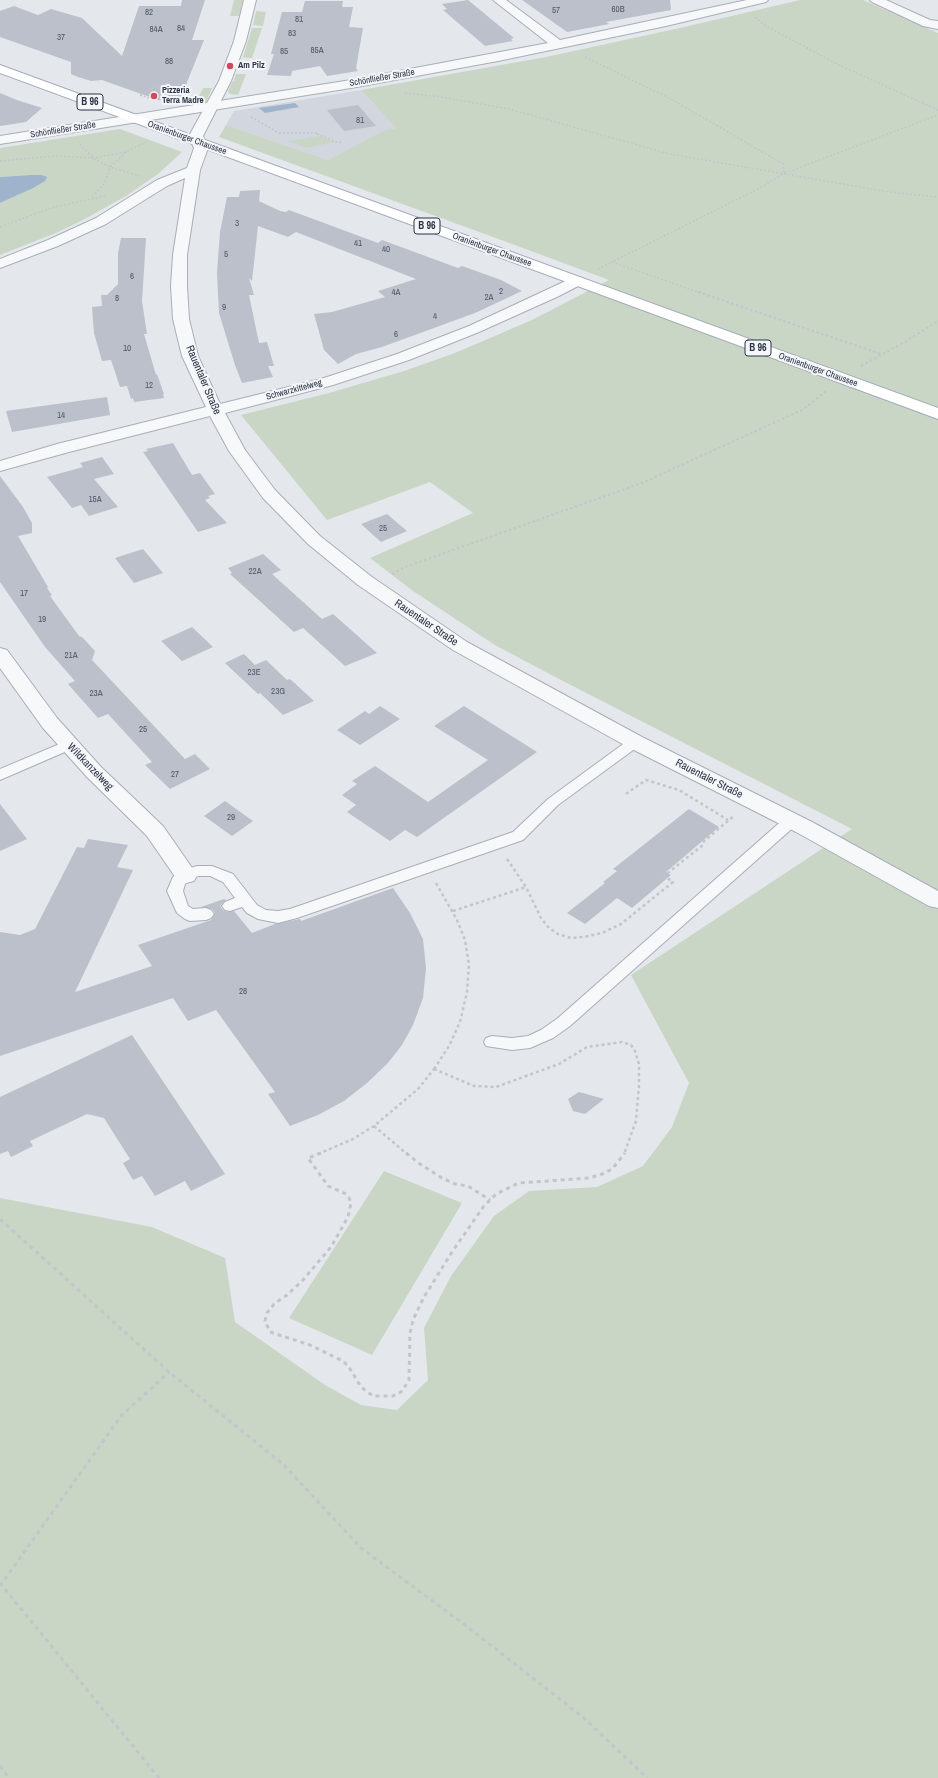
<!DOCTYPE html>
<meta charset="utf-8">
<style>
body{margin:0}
canvas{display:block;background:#e4e7ec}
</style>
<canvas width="938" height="1778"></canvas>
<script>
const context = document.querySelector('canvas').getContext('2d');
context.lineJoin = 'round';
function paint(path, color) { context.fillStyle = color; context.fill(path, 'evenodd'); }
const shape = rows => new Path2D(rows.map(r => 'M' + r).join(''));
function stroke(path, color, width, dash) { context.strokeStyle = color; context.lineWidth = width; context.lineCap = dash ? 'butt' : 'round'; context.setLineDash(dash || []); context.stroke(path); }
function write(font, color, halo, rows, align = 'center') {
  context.font = font + ' "Archivo Narrow",sans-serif'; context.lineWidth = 4; context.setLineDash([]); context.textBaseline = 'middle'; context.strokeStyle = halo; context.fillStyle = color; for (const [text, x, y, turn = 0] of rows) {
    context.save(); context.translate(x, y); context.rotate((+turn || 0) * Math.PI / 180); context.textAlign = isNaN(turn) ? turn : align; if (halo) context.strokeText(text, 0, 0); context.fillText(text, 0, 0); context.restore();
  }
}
paint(shape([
 [361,90,396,128,384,130,328,160,226,125,234,111]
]), '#d2d6de');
paint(shape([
 [234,0,243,0,239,16,230,16],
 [800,0,863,0,938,33,938,1778,0,1778,0,1198,152,1227,225,1258,235,1322,325,1385,361,1405,397,1410,428,1380,424,1328,451,1276,494,1216,529,1191,597,1187,643,1166,672,1127,689,1083,631,975,852,829,559,679,495,645,413,591,370,558,473,513,430,482,327,520,241,415,329,393,404,371,455,353,532,320,609,280,504,241,219,137,226,125,328,160,384,130,396,128,361,90,546,57,680,28],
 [256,11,266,12,263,26,253,25],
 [252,28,262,28,252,58,248,58,243,57],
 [236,74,246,74,238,95,230,94,228,91,233,81,237,80,234,80],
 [203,88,212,88,206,102,195,104],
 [120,129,182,152,158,174,126,196,83,220,56,233,0,255,0,203,45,181,30,175,0,177,0,148],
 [319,136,334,142,306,148,288,141],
 [384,1171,462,1203,372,1355,289,1318]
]), '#c9d6c5');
paint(shape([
 [295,103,299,107,265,113,259,108],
 [30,175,42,175,47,177,45,181,33,188,0,203,0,177]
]), '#9fb4cc');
paint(shape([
 [182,0,205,0,192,40,204,40,181,97,173,100,158,100,102,80,91,81,78,77,71,74,71,62,0,37,0,11,14,6,38,15,51,9,82,18,122,56,139,6,181,6],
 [468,0,514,38,511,39,513,41,485,46,443,10,447,9,442,4],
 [522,0,670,0,671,10,606,22,609,24,567,32],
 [305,1,343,1,342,7,353,7,349,27,363,28,356,68,358,71,327,76,320,66,292,71,291,76,267,75,274,54,271,54,282,12,302,12],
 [0,93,17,100,42,108,26,122,0,126],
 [358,105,376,126,344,131,327,110],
 [260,190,259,201,280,211,286,212,289,210,378,243,382,240,458,268,462,266,501,280,522,291,475,313,382,347,356,354,338,364,324,350,314,314,332,312,385,297,378,291,416,279,296,232,288,237,258,226,252,281,249,278,254,295,249,295,259,343,267,342,274,366,268,366,273,377,242,383,235,365,219,313,217,273,220,232,227,197,239,197,240,191],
 [121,238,146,238,142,301,147,334,144,334,156,375,157,374,164,394,163,394,164,398,134,402,133,398,131,399,127,386,120,387,111,360,102,361,94,333,92,307,102,306,101,295,107,295,118,284,118,253],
 [107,397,110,415,12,432,6,411],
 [173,443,192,475,200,473,215,494,208,496,210,498,205,500,227,523,198,532,143,452,148,451,146,449],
 [102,457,114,474,94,479,118,507,89,516,81,505,72,508,47,477,83,467,80,463],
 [0,476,23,507,32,523,32,533,18,536,48,587,47,588,52,595,50,596,79,636,82,637,95,651,92,660,185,759,195,754,210,769,170,789,145,765,152,762,108,714,98,718,68,684,75,681,45,647,0,582],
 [387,514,407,531,381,542,361,524],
 [143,549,163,573,134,583,115,558],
 [263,554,281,570,272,574,322,619,333,614,377,653,345,666,303,628,294,632,230,574,232,573,228,568],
 [192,627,213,647,182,661,161,641],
 [244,654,255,665,266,660,287,680,290,679,314,701,283,715,260,693,258,694,225,663],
 [380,706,400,719,360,745,337,730,365,711,369,714],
 [464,706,537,752,417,837,405,830,390,841,347,812,356,805,342,795,357,784,352,781,375,766,428,802,488,760,434,726],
 [225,801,253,821,232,836,204,816],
 [0,804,27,839,0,851],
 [689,809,719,827,666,872,671,875,632,908,617,898,585,924,567,913,605,883,603,882,617,871,613,869],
 [88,839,128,845,117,867,133,870,75,992,152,966,138,945,211,920,215,913,212,909,201,907,224,899,226,900,220,906,224,911,230,912,234,911,252,933,275,924,300,919,301,921,393,888,410,913,423,939,426,968,423,998,413,1025,402,1045,387,1064,367,1083,344,1101,318,1115,290,1126,268,1094,275,1092,216,1010,188,1021,173,998,0,1056,0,932,20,935,35,929,77,847,84,848],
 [132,1035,225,1174,191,1191,185,1181,155,1196,142,1176,133,1180,123,1163,130,1159,104,1118,87,1114,30,1141,33,1146,11,1157,8,1151,0,1154,0,1097],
 [579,1092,604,1099,585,1114,573,1111,568,1099]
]), '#bbc0ca');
const service = shape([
 [635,737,640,739,642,742,640,745,558,805,523,840,297,918,278,923,258,919,247,913,242,907,230,911,225,910,222,906,225,902,235,898,223,882,210,876,198,876,185,884,183,891,188,906,193,909,206,908,211,910,214,914,211,918,206,920,190,921,185,919,177,913,167,891,173,877,181,871,197,866,212,866,233,874,257,905,266,910,278,911,290,909,513,832,548,799,630,739,635,737],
 [69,740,74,742,76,745,74,748,0,780,0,769,69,740],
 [791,816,796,817,798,821,796,825,570,1026,553,1038,530,1048,512,1050,486,1046,484,1042,486,1038,492,1036,512,1038,528,1036,541,1030,558,1018,786,817,791,816]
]);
const minor = shape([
 [493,0,506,0,560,40,747,0,768,0,766,2,666,26,498,61,351,88,0,144,0,136,351,80,548,43,493,0],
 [870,0,886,0,930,20,938,21,938,29,923,26,872,2,870,0],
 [198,137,203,138,208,148,200,170,187,255,187,286,189,319,198,356,220,404,321,379,397,354,469,326,572,278,577,277,582,278,584,281,582,284,559,296,479,332,409,360,333,385,225,413,245,450,275,490,320,536,372,577,467,642,642,737,812,822,938,891,938,908,929,906,796,832,628,747,453,650,358,585,308,544,263,498,229,451,210,416,69,452,0,471,0,461,57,444,206,407,182,356,173,319,171,286,173,255,185,178,167,186,106,224,58,246,0,268,0,259,48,240,96,218,157,180,187,168,194,148,191,141,193,138,198,137],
 [0,648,7,650,57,718,101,767,163,826,197,875,194,881,186,883,178,881,147,836,87,777,43,728,0,668,0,648]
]);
const tertiary = shape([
 [244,0,256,0,246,41,231,81,203,136,205,141,203,144,193,144,189,136,219,81,234,41,244,0]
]);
const primary = shape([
 [0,65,938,408,938,419,0,73,0,65]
]);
stroke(service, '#a9aeb7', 2);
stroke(minor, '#a9aeb7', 2);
stroke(tertiary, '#a9aeb7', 2);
stroke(primary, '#a3abb8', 2);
stroke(shape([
 [755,17,764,25,841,66,938,110],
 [585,57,671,99,783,164,784,173,762,187,612,262,701,293],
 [405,93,441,97,509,109,670,154,889,192,938,197],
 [184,94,188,86],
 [140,95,149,98],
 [140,95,163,83,187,85],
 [251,117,279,133,317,133],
 [317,134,336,142,343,142],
 [80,144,93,158,110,167,140,176],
 [0,161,55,156,93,158,126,152,146,142],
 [785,173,938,115],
 [92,197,104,184,110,167,126,152],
 [0,227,51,208,105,196],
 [598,269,612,262]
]), '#c2c5cb', 1.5, [2, 2]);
stroke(shape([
 [698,292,881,354],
 [861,366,903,343,938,321],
 [392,574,405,567,642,483,804,409,826,391]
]), '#c2c5cb', 2, [2.5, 2.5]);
stroke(shape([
 [626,794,646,780,679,790,728,820],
 [507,859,526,887,541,918,549,928,558,934,571,938,584,937,602,933,621,924,673,882,664,876,703,845,704,841,734,816],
 [453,911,526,887],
 [434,1069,474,1086,496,1087,559,1064,587,1047,622,1042,631,1045,635,1051,639,1064,639,1086,636,1121,624,1154],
 [434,1069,449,1046,460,1022,467,992,469,964,465,940,457,920,436,883],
 [374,1126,407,1154],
 [318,1154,353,1139,374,1126,418,1089,434,1069]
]), '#c2c5cb', 2.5, [3, 3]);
stroke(shape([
 [321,1153,308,1158,328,1186,346,1194,349,1198,351,1203,348,1217,331,1247,303,1280,287,1295,274,1304,267,1313,265,1321,270,1332,310,1345,343,1361,349,1367,361,1387,373,1396,393,1396,401,1392,406,1385,409,1380,410,1333,413,1320,424,1297,452,1252,484,1206,496,1194,519,1183,589,1178,602,1174,612,1169,625,1153],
 [406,1153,420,1164,442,1178,455,1184,468,1186,490,1200],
 [0,1219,169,1372,284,1465,361,1548,465,1625,584,1718,647,1778],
 [0,1583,159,1778],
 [0,1586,121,1416,169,1372],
 [0,1766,9,1778]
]), '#c2c5cb', 3, [4, 4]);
paint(service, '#f7f8fa');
paint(minor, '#f7f8fa');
paint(tertiary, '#f7f8fa');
paint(primary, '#fff');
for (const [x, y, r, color] of [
 [230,66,4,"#d1495b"],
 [154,96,4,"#d1495b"]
]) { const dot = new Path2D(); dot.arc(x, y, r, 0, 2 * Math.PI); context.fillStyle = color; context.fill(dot); stroke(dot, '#f4f6f9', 1.5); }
write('9px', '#4f5766', null, [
 ["60B",618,10],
 ["57",556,11],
 ["82",149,13],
 ["81",299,20],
 ["84",181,29],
 ["84A",156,30],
 ["83",292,34],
 ["37",61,38],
 ["85A",317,51],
 ["85",284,52],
 ["88",169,62],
 ["81",360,121],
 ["3",237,224],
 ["41",358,244],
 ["40",386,250],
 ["5",226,255],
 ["6",132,277],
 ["2",501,292],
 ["4A",396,293],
 ["2A",489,298],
 ["8",117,299],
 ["9",224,308],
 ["4",435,317],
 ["6",396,335],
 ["10",127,349],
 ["12",149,386],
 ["14",61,416],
 ["15A",95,500],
 ["25",383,529],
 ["22A",255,572],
 ["17",24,594],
 ["19",42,620],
 ["21A",71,656],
 ["23E",254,673],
 ["23G",278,692],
 ["23A",96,694],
 ["25",143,730],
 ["27",175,775],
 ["29",231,818],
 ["28",243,992]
]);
write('bold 9px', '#2b3445', '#f4f6f9', [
 ["Am Pilz",238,66],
 ["Pizzeria",162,91],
 ["Terra Madre",162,101]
], 'left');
write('9px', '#2b3445', '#f4f6f9', [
 ["Schönfließer Straße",382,78,-10],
 ["Schönfließer Straße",63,130,-9],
 ["Oranienburger Chaussee",187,138,20],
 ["Oranienburger Chaussee",492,250,20],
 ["Oranienburger Chaussee",818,370,20],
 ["Schwarzkittelweg",294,390,-15]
]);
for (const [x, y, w] of [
 [90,102,26],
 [427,226,26],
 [758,348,26]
]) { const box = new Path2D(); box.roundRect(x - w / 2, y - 8, w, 16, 3); context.fillStyle = '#f4f6f9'; context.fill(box); stroke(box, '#2b3445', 1); }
write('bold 10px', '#2b3445', null, [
 ["B 96",90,102],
 ["B 96",427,226],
 ["B 96",758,348]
]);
write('11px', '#2b3445', '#f4f6f9', [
 ["Rauentaler Straße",203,380,67],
 ["Rauentaler Straße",426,623,34],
 ["Wildkanzelweg",90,767,46],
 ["Rauentaler Straße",709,779,27]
]);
</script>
